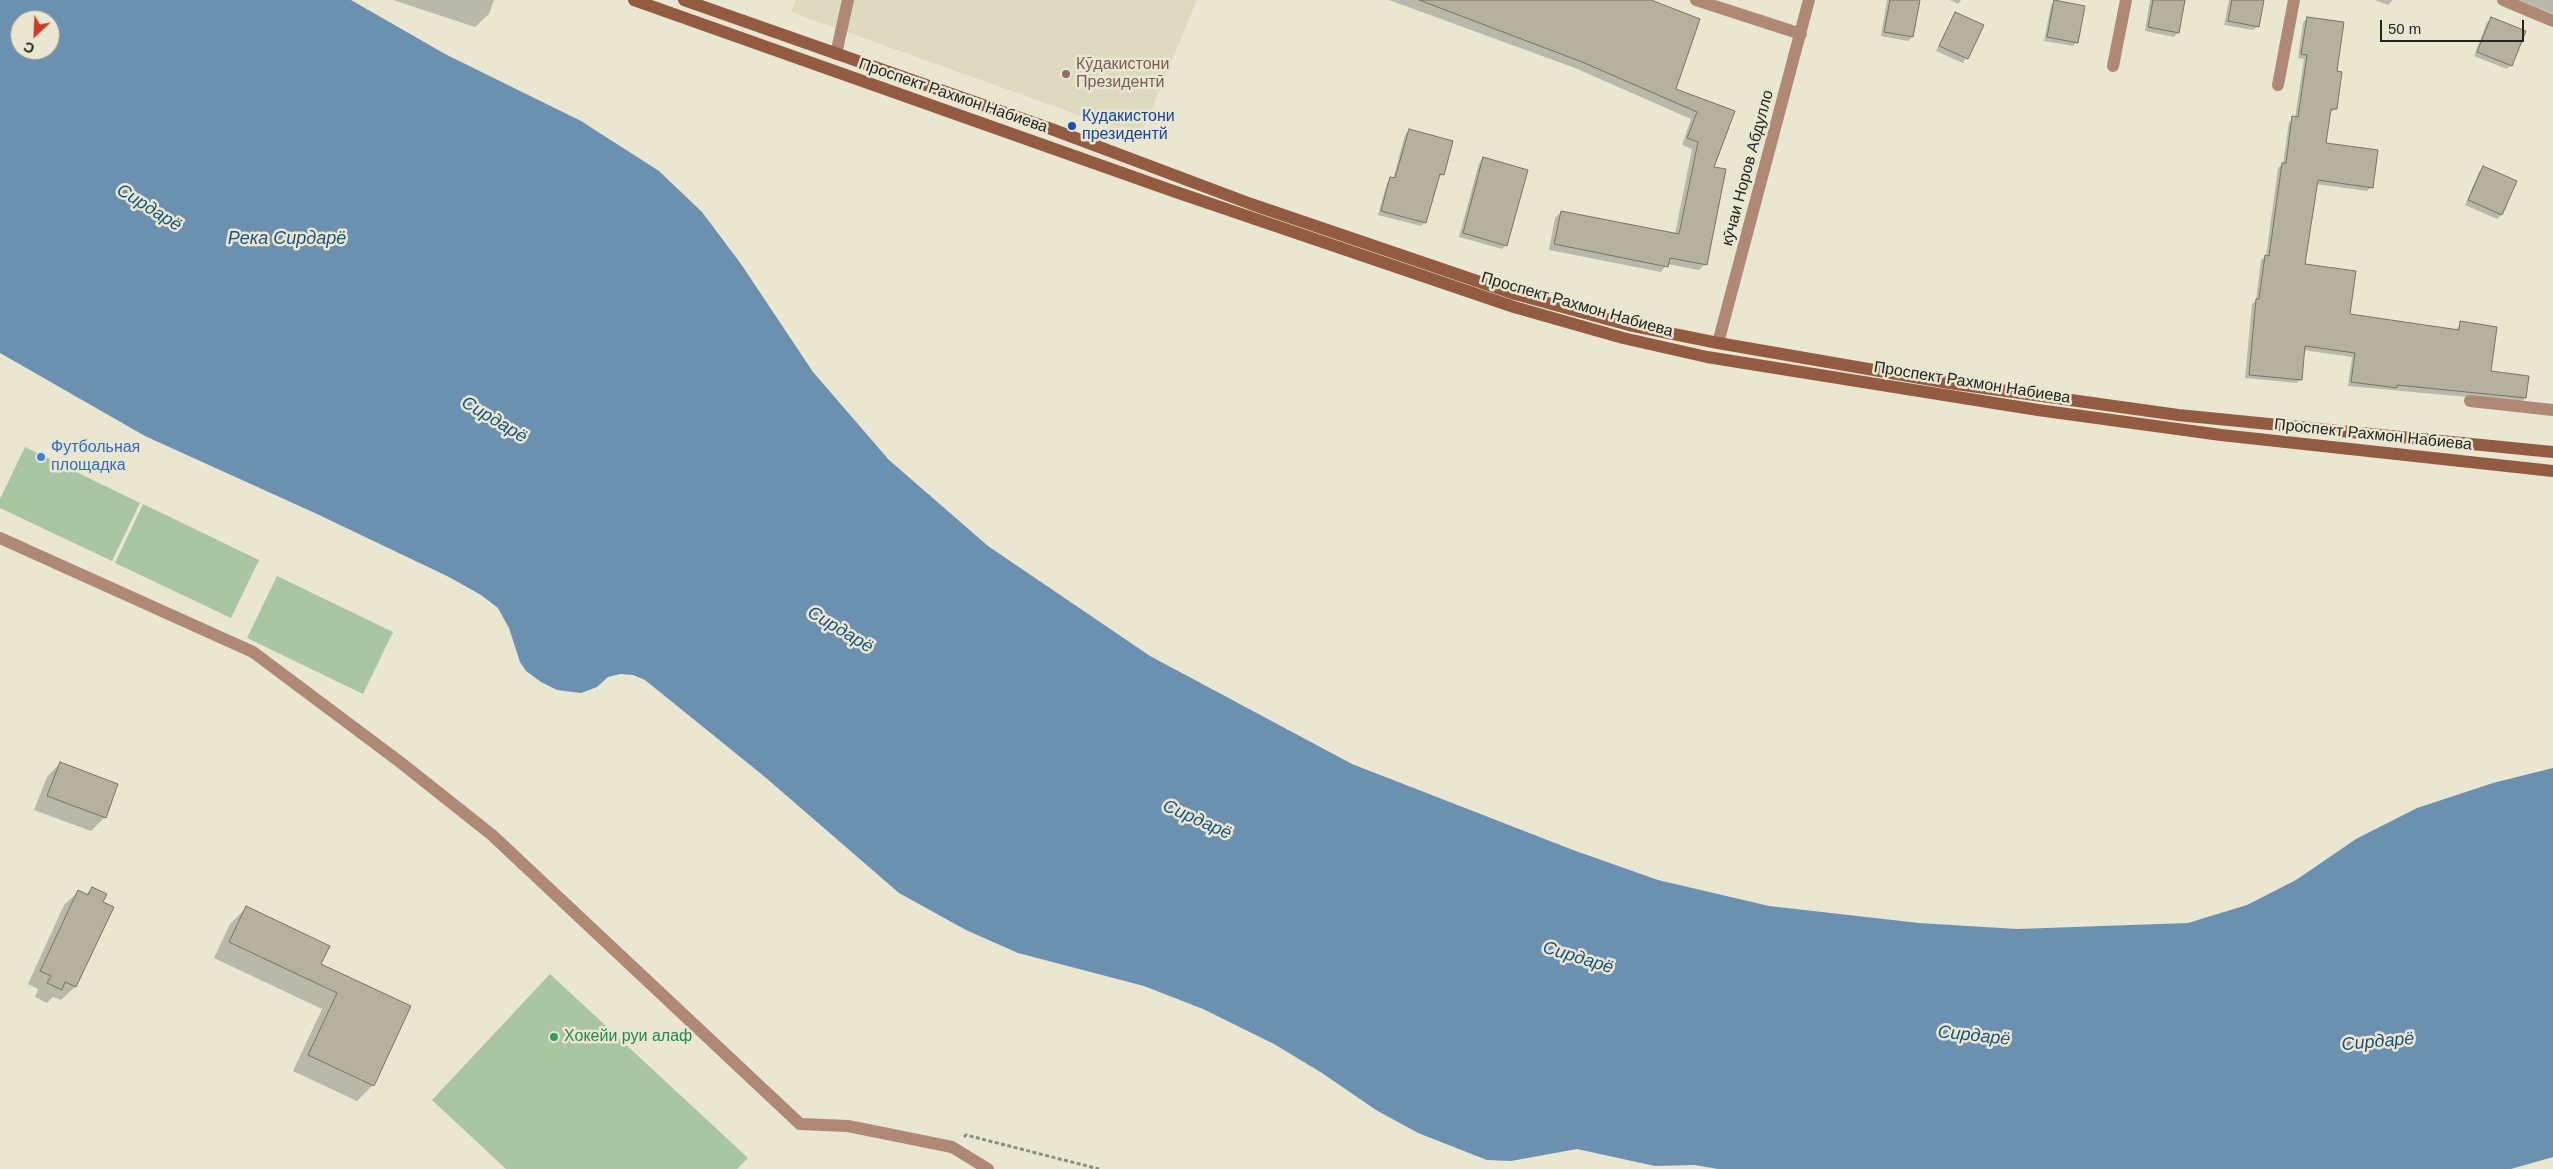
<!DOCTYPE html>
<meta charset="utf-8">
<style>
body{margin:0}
#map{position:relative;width:2553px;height:1169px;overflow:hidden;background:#e9e6d2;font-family:Arial,sans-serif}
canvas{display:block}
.north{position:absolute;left:10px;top:10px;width:50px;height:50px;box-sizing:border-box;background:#e9e6d2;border:1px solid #9b988a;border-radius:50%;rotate:205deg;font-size:14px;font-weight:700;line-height:20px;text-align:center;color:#25241d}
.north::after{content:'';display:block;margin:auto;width:18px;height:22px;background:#ca3d2a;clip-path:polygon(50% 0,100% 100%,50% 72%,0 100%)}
.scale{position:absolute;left:2380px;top:20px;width:144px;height:22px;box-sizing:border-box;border:2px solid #25241d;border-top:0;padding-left:6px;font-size:15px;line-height:18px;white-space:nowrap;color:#25241d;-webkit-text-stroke:4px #e9e6d2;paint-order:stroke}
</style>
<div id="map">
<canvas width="2553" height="1169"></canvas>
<div class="north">С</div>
<div class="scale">50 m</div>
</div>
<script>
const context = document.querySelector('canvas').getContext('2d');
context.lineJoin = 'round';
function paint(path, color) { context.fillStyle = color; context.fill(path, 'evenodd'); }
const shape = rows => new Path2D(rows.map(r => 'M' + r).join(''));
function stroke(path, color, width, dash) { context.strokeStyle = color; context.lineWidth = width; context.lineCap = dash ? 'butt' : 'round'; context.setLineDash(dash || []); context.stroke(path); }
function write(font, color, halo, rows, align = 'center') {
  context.font = font + ' Arial,sans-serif'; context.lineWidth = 5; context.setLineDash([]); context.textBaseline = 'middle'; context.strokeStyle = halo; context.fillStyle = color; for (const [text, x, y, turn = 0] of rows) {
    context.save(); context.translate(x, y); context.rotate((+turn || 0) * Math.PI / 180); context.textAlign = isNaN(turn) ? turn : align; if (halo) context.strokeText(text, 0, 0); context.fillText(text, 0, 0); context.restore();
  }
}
paint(shape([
 [796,0,1197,0,1140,137,791,12]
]), '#dedac0');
paint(shape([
 [25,447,140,503,112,561,0,508,0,499],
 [143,504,259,560,231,618,115,563],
 [277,576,393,632,363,694,247,638],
 [550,974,748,1158,737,1169,506,1169,432,1100]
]), '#aac5a2');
paint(shape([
 [0,0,351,0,445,54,581,121,659,171,702,212,741,264,813,372,889,460,988,546,1150,656,1352,764,1573,850,1658,880,1769,906,1919,923,2017,929,2188,923,2247,905,2296,880,2356,839,2417,808,2493,783,2553,768,2553,1157,2511,1169,1718,1169,1695,1165,1655,1166,1577,1149,1511,1161,1487,1160,1418,1133,1376,1110,1322,1073,1274,1044,1203,1009,1144,986,1018,953,966,930,899,893,765,777,645,680,633,675,620,674,608,677,597,687,581,693,557,690,541,682,526,671,520,662,509,628,498,608,481,595,449,577,317,514,145,436,0,353],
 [20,20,50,20,50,50,20,50]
]), '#6c90b0');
paint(shape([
 [393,0,494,0,489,14,475,27],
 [1389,0,1645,0,1675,89,1734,111,1713,168,1705,264,1699,270,1667,264,1661,272,1549,250,1555,218,1561,212,1675,234,1692,149,1682,145,1691,119,1575,68],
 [1887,0,1919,0,1912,37,1908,41,1881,36],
 [1950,0,1961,0,1958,4],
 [2150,0,2184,0,2178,32,2174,37,2145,31],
 [2229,0,2262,0,2258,26,2253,30,2224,25],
 [2375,0,2393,0,2388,5],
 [2519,0,2553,0,2553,14],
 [2055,1,2077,42,2073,46,2044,41,2051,5],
 [1955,14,1982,25,1963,63,1936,51],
 [2307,18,2335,73,2336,109,2329,113,2325,144,2371,187,2367,191,2316,184,2304,265,2349,315,2456,331,2460,323,2489,372,2525,398,2521,402,2348,386,2352,357,2303,350,2301,379,2297,383,2245,378,2252,304,2256,301,2261,260,2266,256,2278,168,2283,164,2289,122,2295,118,2304,59,2298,58,2303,23],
 [2492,18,2511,65,2507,69,2474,56,2487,22],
 [1409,130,1443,174,1437,178,1425,222,1421,226,1378,215,1387,183,1393,179,1405,135],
 [1483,158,1506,245,1502,249,1459,237,1479,163],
 [2483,168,2515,182,2501,215,2497,219,2465,205,2479,172],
 [60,763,117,785,104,818,91,831,34,810,47,777],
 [92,888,102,903,112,908,75,987,61,1000,53,997,47,1003,35,997,38,989,28,984,64,905,78,892,85,895],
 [246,908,320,965,409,1007,373,1085,357,1101,293,1071,322,1009,214,958,230,924]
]), '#0003');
const building = shape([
 [1419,0,1651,0,1700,19,1676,89,1735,111,1714,167,1726,169,1707,265,1670,258,1668,267,1554,244,1561,211,1679,234,1698,142,1687,138,1697,112,1582,62,1419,0],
 [1890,0,1920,0,1913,37,1884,32,1890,0],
 [2054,0,2085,6,2078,43,2047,37,2054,0],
 [2153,0,2185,0,2179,33,2148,27,2153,0],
 [2232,0,2264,0,2259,27,2228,21,2232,0],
 [1955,12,1984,25,1968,59,1939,46,1955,12],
 [2307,17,2344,22,2337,71,2342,72,2337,109,2331,109,2326,143,2378,150,2373,188,2318,180,2305,264,2356,271,2350,314,2459,330,2460,321,2497,327,2491,371,2529,376,2526,398,2397,385,2397,388,2351,382,2355,353,2305,346,2302,380,2249,375,2256,299,2259,299,2265,255,2269,256,2282,163,2286,163,2292,116,2298,117,2307,55,2301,54,2307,17],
 [2491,17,2526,31,2512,66,2477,52,2491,17],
 [1409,129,1453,141,1444,175,1440,174,1426,223,1381,211,1390,177,1395,178,1409,129],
 [1483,157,1528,170,1507,246,1463,233,1483,157],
 [2483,166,2517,181,2502,215,2468,200,2483,166],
 [60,762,118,784,106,818,47,796,60,762],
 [92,887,107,894,103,902,114,907,76,987,65,982,62,990,47,983,51,976,40,971,78,890,88,895,92,887],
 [246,906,330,946,321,964,411,1006,374,1086,308,1055,337,993,229,942,246,906]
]);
paint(building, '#b4b19e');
stroke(building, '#777462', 1);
stroke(shape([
 [964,1137,966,1135,1099,1169]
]), '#8e8c7e', 3, [4, 2.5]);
stroke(shape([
 [1696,0,1801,34],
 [2503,0,2553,21],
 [836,54,848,0],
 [2113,66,2126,0],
 [2278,85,2294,0],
 [1718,343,1809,0],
 [2470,401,2553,410],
 [0,538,253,652,400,762,492,835,800,1124,848,1126,952,1147,988,1169]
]), '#b08876', 12);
stroke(shape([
 [634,0,1173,191,1514,307,1623,338,1707,357,2038,410,2221,435,2553,471],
 [684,0,1054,130,1251,204,1515,294,1629,325,1718,343,1949,383,2178,415,2553,452]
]), '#935b41', 12);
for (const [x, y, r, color] of [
 [1066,74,5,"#8d6e63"],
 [1072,126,5,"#1a4fb4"],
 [41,457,5,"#3f7fe0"],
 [554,1037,5,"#2e9e5b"]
]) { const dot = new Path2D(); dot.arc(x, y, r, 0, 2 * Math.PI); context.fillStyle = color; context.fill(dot); stroke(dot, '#e9e6d2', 2); }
write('16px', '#785e54', '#e9e6d2', [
 ["Кӯдакистони",1076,65],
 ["Президентӣ",1076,83]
], 'left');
write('16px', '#25241d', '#e9e6d2', [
 ["Проспект Рахмон Набиева",953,96,19],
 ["кӯчаи Норов Абдулло",1748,168,-75],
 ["Проспект Рахмон Набиева",1577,305,16],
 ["Проспект Рахмон Набиева",1972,383,9],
 ["Проспект Рахмон Набиева",2373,435,6]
]);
write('16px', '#164399', '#e9e6d2', [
 ["Кудакистони",1082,117],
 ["президентй",1082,135]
], 'left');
write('16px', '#366cbe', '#e9e6d2', [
 ["Футбольная",51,448],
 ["площадка",51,466]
], 'left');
write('16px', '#27864d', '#e9e6d2', [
 ["Хокейи руи алаф",564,1037]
], 'left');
write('italic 18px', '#1a537f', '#e9e6d2', [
 ["Сирдарё",149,208,32],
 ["Река Сирдарё",287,239],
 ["Сирдарё",494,420,31],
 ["Сирдарё",840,630,31],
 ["Сирдарё",1197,820,24],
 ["Сирдарё",1578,958,17],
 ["Сирдарё",1974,1036,6],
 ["Сирдарё",2378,1042,-5]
]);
</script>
